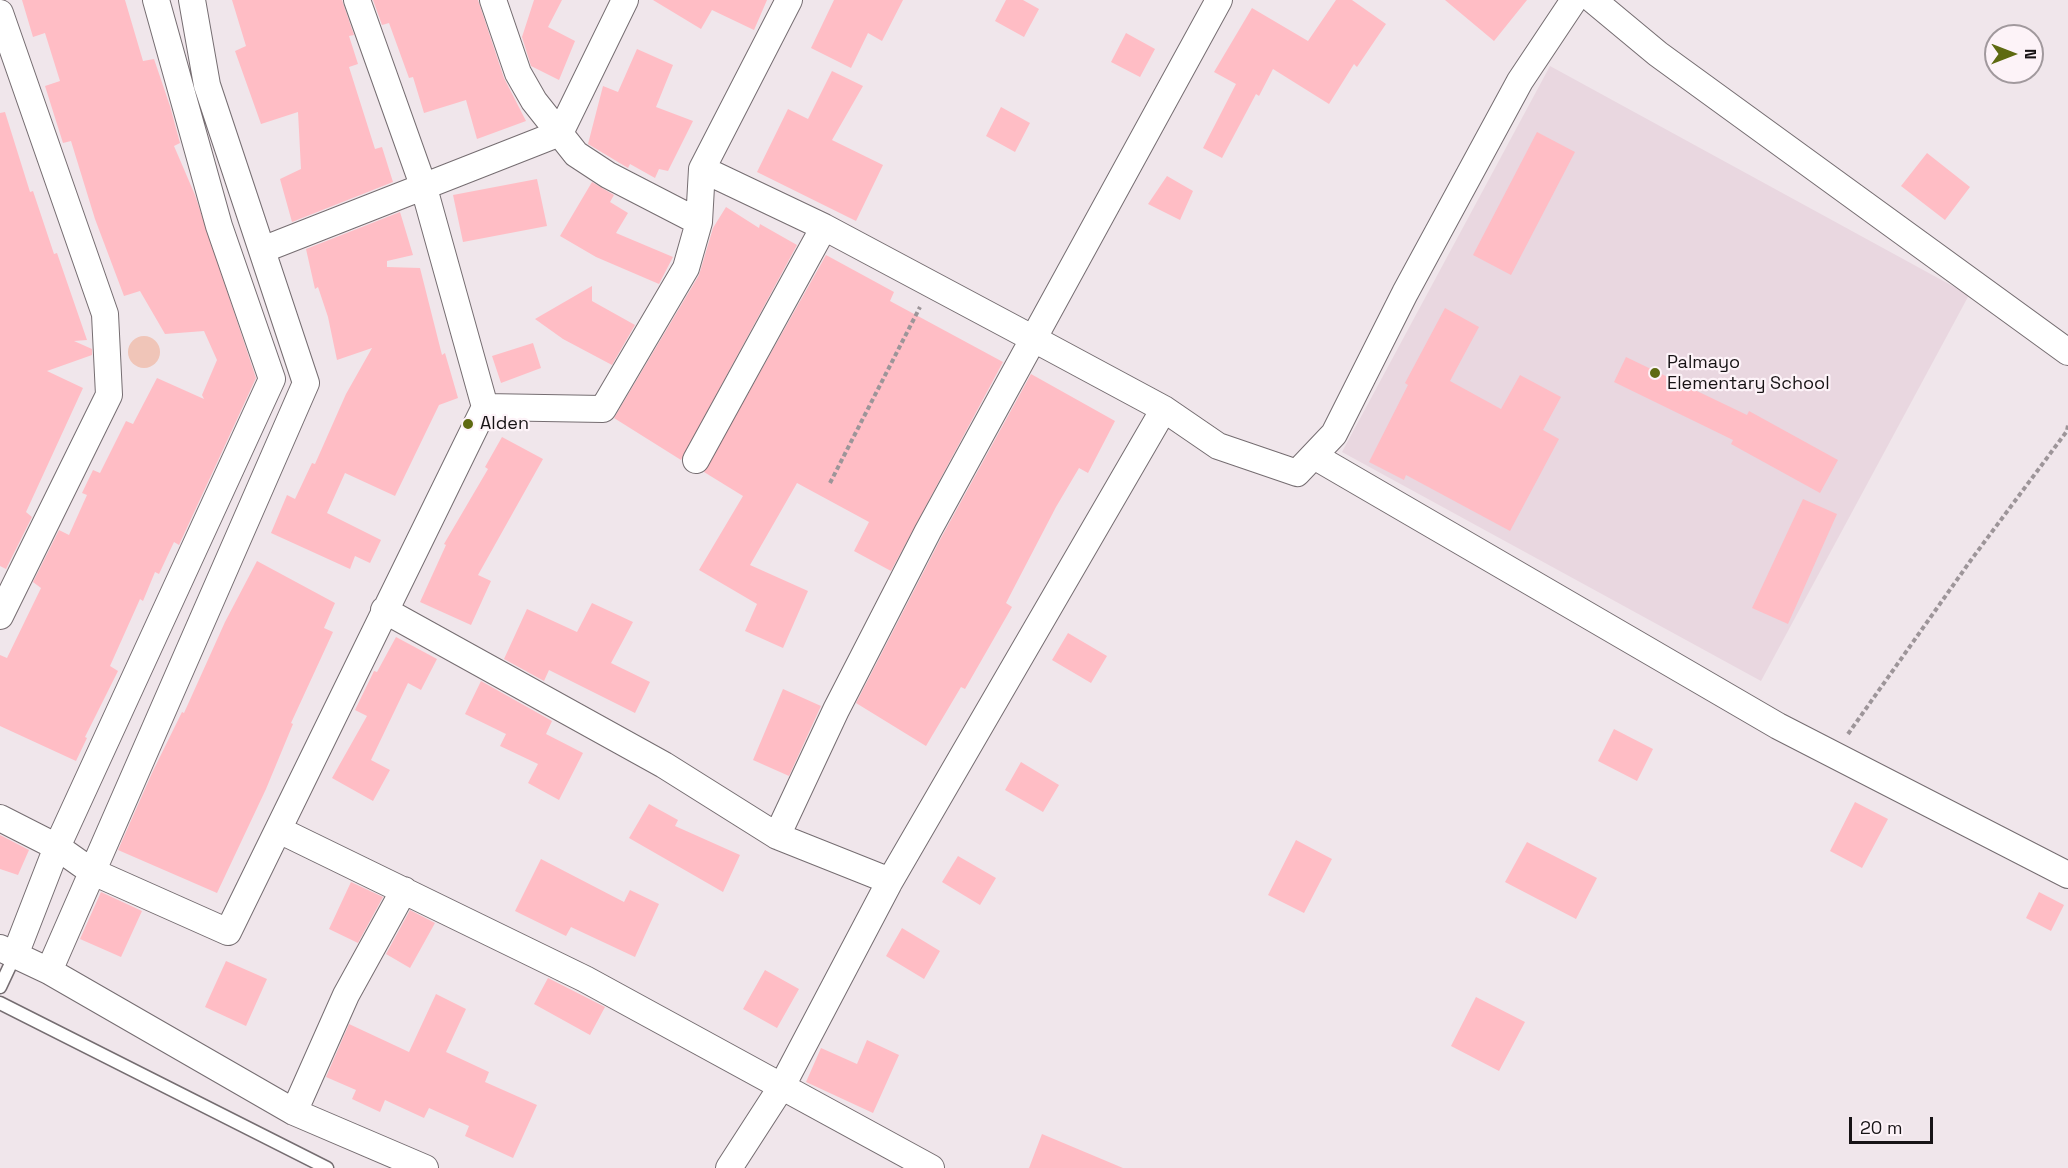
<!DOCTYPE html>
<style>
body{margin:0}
#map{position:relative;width:2068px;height:1168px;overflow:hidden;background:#f0e6eb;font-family:"Space Grotesk",sans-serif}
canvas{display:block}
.north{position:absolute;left:1984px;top:24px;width:60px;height:60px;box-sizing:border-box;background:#fdf3f8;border:2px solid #a1999d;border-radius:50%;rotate:90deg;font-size:16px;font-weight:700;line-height:24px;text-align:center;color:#171315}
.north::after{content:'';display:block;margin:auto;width:21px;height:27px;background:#5e6a11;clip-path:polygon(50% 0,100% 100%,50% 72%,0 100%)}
.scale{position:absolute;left:1849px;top:1117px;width:84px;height:27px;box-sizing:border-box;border:3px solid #171315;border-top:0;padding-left:8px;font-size:18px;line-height:21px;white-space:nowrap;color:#171315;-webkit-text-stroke:4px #fdf3f8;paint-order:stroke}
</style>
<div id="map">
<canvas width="2068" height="1168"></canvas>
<div class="north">N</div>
<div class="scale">20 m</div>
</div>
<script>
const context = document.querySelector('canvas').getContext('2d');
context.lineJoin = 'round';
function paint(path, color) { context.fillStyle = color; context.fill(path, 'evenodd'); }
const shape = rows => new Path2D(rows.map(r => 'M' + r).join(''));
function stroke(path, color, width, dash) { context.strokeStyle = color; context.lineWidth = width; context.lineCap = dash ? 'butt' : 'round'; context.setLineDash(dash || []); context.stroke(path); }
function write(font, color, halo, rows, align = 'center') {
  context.font = font + ' "Space Grotesk",sans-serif'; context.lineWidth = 4.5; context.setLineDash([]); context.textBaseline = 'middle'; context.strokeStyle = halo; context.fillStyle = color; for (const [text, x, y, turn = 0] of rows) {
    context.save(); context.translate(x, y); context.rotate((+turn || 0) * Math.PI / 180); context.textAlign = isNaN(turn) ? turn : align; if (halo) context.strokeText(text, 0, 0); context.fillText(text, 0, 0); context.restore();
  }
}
paint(shape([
 [1550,66,1969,295,1761,681,1342,452]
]), '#e9d7e0');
paint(shape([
 '128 352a16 16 0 1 1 32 0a16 16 0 1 1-32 0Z'
]), '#f0c5b8');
paint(shape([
 [22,0,125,0,143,61,154,59,170,106,180,143,174,146,195,195,256,378,179,545,174,542,159,574,155,572,143,601,140,599,110,666,118,671,85,737,87,738,76,761,0,726,0,655,7,658,41,588,33,582,59,530,69,535,87,495,82,493,93,470,100,473,126,421,133,424,157,378,204,399,202,395,217,360,204,331,165,334,140,291,124,296,95,219,71,141,63,143,45,86,60,81,45,33,33,37],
 [232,0,342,0,354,35,349,36,358,64,349,67,375,149,382,147,393,182,292,222,280,179,301,169,298,112,261,124,235,51,246,46],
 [373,0,478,0,504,78,526,121,477,139,466,100,424,113,413,77,409,78,389,23,382,25],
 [534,0,562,0,548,27,575,41,559,80,531,66,522,37],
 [653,0,767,0,754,30,712,10,701,29],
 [834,0,903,0,882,41,868,33,851,68,811,48],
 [1006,0,1023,0,1039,9,1024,37,995,21],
 [1336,0,1352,0,1386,24,1357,67,1354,64,1329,104,1273,69,1259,96,1256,94,1222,158,1203,148,1236,84,1214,72,1252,8,1308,41],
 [1445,0,1527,0,1494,41],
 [1126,33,1155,49,1140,77,1111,62],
 [637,49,673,65,656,107,693,121,668,171,659,169,655,178,630,164,628,168,588,144,603,86,618,92],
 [832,71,863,86,832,140,883,165,856,221,757,172,788,109,808,119],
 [1001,107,1030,123,1015,152,986,136],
 [5,112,30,192,33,191,54,254,57,253,87,340,74,341,92,349,92,355,47,371,83,388,26,512,32,517,6,569,0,566,0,113],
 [1537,132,1575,152,1511,275,1473,255],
 [1927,153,1970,187,1945,220,1901,186],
 [1167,176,1193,191,1180,220,1148,204],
 [537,179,547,226,463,242,453,195],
 [592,182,614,195,610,202,628,213,616,233,673,257,659,284,596,257,560,236],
 [726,207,759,228,760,224,797,245,681,460,614,418,699,275,713,228],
 [400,212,413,255,387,261,387,267,420,268,442,355,445,353,458,398,439,405,395,496,345,473,327,513,381,540,370,563,355,556,350,569,271,533,287,495,295,499,312,463,315,464,346,394,372,348,337,360,328,317,318,287,315,289,306,249],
 [826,255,894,292,890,301,1003,362,891,571,854,551,869,522,797,483,750,565,808,591,783,648,745,631,757,604,699,570,743,496,704,472],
 [592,286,592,301,635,325,612,365,563,339,535,319],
 [1445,308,1479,327,1450,381,1501,409,1520,375,1561,397,1543,430,1559,439,1510,531,1406,475,1404,480,1369,462,1408,385,1405,383],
 [533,343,541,368,501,383,492,356],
 [1626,357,1747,415,1749,411,1838,460,1820,493,1731,444,1733,440,1614,382],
 [1031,374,1115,421,1088,473,1079,468,1056,507,1006,603,1012,607,965,689,961,687,926,746,856,703,941,538],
 [502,437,543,459,478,575,491,581,471,625,420,602,446,545,444,544,488,469,485,467],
 [1803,499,1837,514,1788,624,1752,608],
 [257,561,335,603,324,628,333,632,291,723,293,724,266,789,217,893,118,850,152,773,182,712,184,713,225,622],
 [592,603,633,622,611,663,650,682,635,713,549,670,544,681,504,659,527,609,577,632],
 [1068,633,1107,656,1091,683,1052,660],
 [396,637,437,659,421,690,408,683,371,760,390,770,373,801,332,778,367,716,355,710,374,671,377,672],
 [481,681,552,721,546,734,583,753,559,800,528,783,538,764,500,746,506,734,465,714],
 [783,689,821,706,789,776,753,760],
 [1614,729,1653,749,1637,781,1598,761],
 [1021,762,1059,785,1043,812,1005,790],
 [1855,802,1888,819,1862,868,1830,851],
 [649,804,678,820,675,826,740,855,723,892,629,838],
 [0,835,29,850,18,875,0,869],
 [1296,840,1332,859,1304,913,1268,895],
 [1527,842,1597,878,1576,919,1505,882],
 [958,856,996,878,980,905,942,882],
 [541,859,624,902,630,890,659,904,635,957,571,927,566,936,515,911],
 [351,882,383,897,358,943,329,929],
 [101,892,142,911,121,957,80,939],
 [2039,892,2064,905,2051,931,2026,918],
 [410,910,435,923,410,968,386,954],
 [902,928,940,951,924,979,886,956],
 [226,961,267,979,246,1026,205,1007],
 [765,970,799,989,777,1028,743,1009],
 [548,978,605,1007,590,1035,534,1004],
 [436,994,466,1009,446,1052,489,1072,485,1082,537,1105,513,1158,465,1136,469,1126,429,1108,424,1118,385,1100,380,1112,352,1099,356,1090,326,1077,349,1024,409,1052],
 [1476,997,1525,1022,1499,1071,1451,1046],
 [867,1040,899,1055,873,1113,806,1082,821,1048,857,1064],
 [1042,1134,1123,1168,1029,1168]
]), '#ffbdc5');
const service = shape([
 [0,987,15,955],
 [0,1003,327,1168]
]);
const minor = shape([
 [493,0,518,73,534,101,576,154,608,175,699,222,702,169,789,0],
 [1593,0,1658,54,2068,352],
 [0,13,105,314,109,395,0,616],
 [702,169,824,227,1032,338,1164,409,1218,446,1297,473,1334,434,1405,293,1520,81,1574,0],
 [262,250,560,133,625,0],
 [485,407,603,409,686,268,699,222],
 [1314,456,1778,726,2068,875],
 [696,460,824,227],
 [384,610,664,765,777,836,836,710,928,531,1219,0],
 [0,818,57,847,91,871,228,932,485,407,424,188,357,0],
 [279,830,585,979,931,1168],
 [777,836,890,881],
 [0,948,49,971,294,1112,425,1168],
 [15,955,57,847,272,379,219,226,156,0],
 [49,971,306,383,207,85,192,0],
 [294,1112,346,995,404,890],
 [729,1168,782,1086,890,881,1164,409]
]);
stroke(service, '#756d71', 15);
stroke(minor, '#756d71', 28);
stroke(shape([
 [830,483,920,307],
 [1848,734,1971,560,2067,431,2068,425]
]), '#9d9599', 4, [4.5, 3]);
stroke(service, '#fff', 12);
stroke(minor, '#fff', 26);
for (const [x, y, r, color] of [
 [1655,373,6,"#5e6a11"],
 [468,424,6,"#5e6a11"]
]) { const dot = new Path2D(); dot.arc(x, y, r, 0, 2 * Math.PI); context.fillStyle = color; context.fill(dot); stroke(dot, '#fdf3f8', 2); }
write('18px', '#171315', '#fdf3f8', [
 ["Palmayo",1667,363],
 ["Elementary School",1667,384],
 ["Alden",480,424]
], 'left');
</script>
